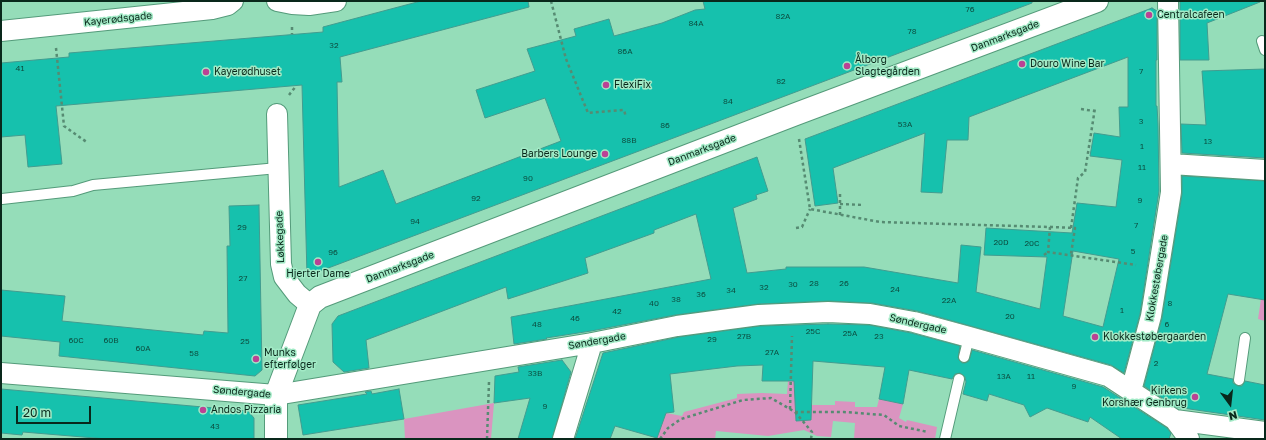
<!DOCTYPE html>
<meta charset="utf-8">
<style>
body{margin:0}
#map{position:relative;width:1266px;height:440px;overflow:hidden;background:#95ddb9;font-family:"Golos Text",sans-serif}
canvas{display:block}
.frame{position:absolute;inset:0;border:2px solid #09281b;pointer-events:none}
.north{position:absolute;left:1210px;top:384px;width:40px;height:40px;-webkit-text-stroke:3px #a2eac6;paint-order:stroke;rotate:165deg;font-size:11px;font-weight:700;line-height:16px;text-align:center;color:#09281b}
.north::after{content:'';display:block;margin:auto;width:14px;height:18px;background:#09281b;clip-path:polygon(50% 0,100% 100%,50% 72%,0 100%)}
.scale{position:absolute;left:16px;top:406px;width:75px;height:18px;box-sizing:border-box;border:2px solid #09281b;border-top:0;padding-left:5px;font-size:12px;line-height:14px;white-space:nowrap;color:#09281b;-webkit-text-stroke:3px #a2eac6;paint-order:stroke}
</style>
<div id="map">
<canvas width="1266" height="440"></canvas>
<div class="frame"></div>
<div class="north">N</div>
<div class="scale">20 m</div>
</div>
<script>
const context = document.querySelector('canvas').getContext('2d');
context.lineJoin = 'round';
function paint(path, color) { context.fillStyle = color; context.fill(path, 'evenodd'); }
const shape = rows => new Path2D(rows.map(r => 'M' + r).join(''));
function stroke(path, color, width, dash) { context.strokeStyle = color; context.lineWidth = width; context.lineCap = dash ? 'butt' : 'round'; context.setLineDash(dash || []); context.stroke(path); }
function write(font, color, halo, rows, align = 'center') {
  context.font = font + ' "Golos Text",sans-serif'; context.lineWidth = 3; context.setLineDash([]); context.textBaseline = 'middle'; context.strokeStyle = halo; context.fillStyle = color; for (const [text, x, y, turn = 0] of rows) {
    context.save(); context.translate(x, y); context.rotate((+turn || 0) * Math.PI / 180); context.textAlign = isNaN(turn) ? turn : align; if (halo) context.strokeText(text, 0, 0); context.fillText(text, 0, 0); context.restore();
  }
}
paint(shape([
 [1265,296,1265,321,1258,319,1261,299],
 [794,380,808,409,812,409,812,405,835,405,835,401,855,402,855,407,877,407,879,399,903,404,899,418,906,422,907,420,937,427,935,439,854,439,855,423,833,421,831,437,817,436,804,430,768,436,716,431,715,439,657,439,666,413,682,416,684,412,737,398,737,394,762,393,787,394,788,381],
 [494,403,491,439,405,439,404,419]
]), '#da94c0');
const building = shape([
 [421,1,528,1,529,7,340,57,342,82,337,82,339,187,383,170,396,204,561,141,545,98,485,118,476,90,535,71,527,49,576,36,574,29,609,19,614,36,662,23,695,10,705,9,703,1,1032,1,1032,3,307,276,302,85,56,106,62,164,28,167,25,135,1,137,1,63,69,57,69,53,323,32,323,27,421,1],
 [1180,1,1260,1,1260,2,1207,23,1209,60,1180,60,1180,1],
 [1152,8,1157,11,1157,60,1156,60,1156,106,1157,106,1158,124,1159,191,1140,314,1124,373,1111,365,917,311,872,303,829,301,758,304,675,315,591,331,546,338,547,339,514,344,511,317,711,279,696,214,654,230,654,233,585,258,588,273,508,299,506,287,366,340,369,368,344,372,333,362,332,324,338,316,757,157,768,191,756,195,757,199,733,208,747,273,786,269,786,267,864,267,958,283,961,245,981,247,976,292,1040,309,1047,257,984,255,986,228,1072,233,1077,203,1116,207,1122,160,1090,156,1094,133,1120,137,1119,107,1128,107,1128,57,969,117,968,140,947,140,942,193,921,192,925,133,833,168,838,203,815,206,805,139,1152,8],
 [1073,251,1119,259,1103,327,1063,316,1073,251],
 [1265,69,1265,158,1182,153,1181,124,1206,125,1202,71,1265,69],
 [1182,176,1265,181,1265,300,1228,294,1207,374,1233,379,1233,383,1238,386,1242,386,1245,381,1265,385,1265,420,1176,407,1144,386,1162,318,1182,194,1182,176],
 [259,205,262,370,255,376,59,356,60,342,1,336,1,290,65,296,62,321,203,335,204,331,228,333,227,246,230,246,229,206,259,205],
 [828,324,869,325,911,333,960,346,958,358,962,363,965,363,969,361,972,350,1103,387,1167,428,1171,433,1169,439,1122,439,1090,417,1088,422,1047,408,1030,417,1024,405,989,394,987,401,963,394,966,382,965,377,960,373,955,374,952,379,909,370,903,404,879,399,885,367,813,361,811,420,796,421,794,381,762,381,763,365,737,366,670,374,674,412,666,413,657,438,615,426,610,439,575,439,603,353,679,337,760,326,828,324],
 [562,360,571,372,552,439,518,439,530,398,494,403,495,376,519,372,518,367,562,360],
 [1,389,248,411,254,418,254,439,107,439,23,432,22,435,1,433,1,389],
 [399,389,404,419,303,435,298,405,367,394,365,392,371,391,372,394,399,389]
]);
paint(building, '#16c1ad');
stroke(building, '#429c8f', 1);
const lane = shape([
 [1262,41,1265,50],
 [2,199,73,191,93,185,278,168],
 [964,357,969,337],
 [1239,380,1245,338],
 [945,439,959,379]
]);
const street = shape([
 [277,1,292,4,309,5,336,1],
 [1,31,212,9,228,5,233,1],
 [277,114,281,264,284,277,297,294,310,305],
 [1171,164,1265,170],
 [1,373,276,395,592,343,677,326,759,315,828,312,870,314,914,322,969,337,1108,376,1175,420,1265,432],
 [1131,391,1151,316,1171,192,1168,1],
 [1175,420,1189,439],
 [563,439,592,343]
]);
const secondary = shape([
 [276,439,276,395,310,305,320,297,796,114,1097,1]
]);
stroke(lane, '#549b7a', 12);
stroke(street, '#549b7a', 22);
stroke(secondary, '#549b7a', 24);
stroke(shape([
 [551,1,566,59,588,113,624,110,626,117],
 [292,27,292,34],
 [56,48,64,126,88,143],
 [289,95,296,86],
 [1081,109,1094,111],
 [799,139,810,209,880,222,1050,227,1048,252,1136,265],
 [840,204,864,205],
 [840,215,840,193],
 [1050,227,1075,228,1071,254],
 [796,228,802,227,810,209],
 [1071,228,1078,178,1085,172,1095,108],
 [1044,255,1048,252],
 [790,409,792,336],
 [795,412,812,432,811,439],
 [487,439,489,382],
 [660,439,668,428,681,419,743,400,771,398,795,412,844,412,884,415,899,426,928,432]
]), '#568b72', 2.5, [3, 3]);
stroke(lane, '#fff', 10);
stroke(street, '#fff', 20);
stroke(secondary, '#fff', 22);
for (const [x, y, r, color] of [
 [1149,15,4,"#bb4295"],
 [1022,64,4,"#bb4295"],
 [847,66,4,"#bb4295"],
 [206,72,4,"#bb4295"],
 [606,85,4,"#bb4295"],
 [605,154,4,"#bb4295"],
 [318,262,4,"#bb4295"],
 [1095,337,4,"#bb4295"],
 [256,359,4,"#bb4295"],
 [1195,397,4,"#bb4295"],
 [203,410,4,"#bb4295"]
]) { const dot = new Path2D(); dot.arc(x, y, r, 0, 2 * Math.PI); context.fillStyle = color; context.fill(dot); stroke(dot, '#a2eac6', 1.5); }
write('8px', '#0c4e40', null, [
 ["76",970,9],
 ["82A",783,16],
 ["84A",696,23],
 ["78",912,31],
 ["32",334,45],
 ["86A",625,51],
 ["41",20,68],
 ["7",1141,71],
 ["82",781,81],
 ["84",728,101],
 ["3",1141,121],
 ["53A",905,124],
 ["86",665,125],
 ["88B",629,140],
 ["13",1208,141],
 ["1",1142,146],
 ["11",1142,167],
 ["90",528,178],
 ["92",476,198],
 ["9",1140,200],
 ["94",415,221],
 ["7",1136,225],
 ["29",242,227],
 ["20D",1001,242],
 ["20C",1032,243],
 ["5",1133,251],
 ["96",333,252],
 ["27",243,278],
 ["28",814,283],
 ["26",844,283],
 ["30",793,284],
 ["32",764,287],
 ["24",895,289],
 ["34",731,290],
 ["36",701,294],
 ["38",676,299],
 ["22A",949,300],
 ["40",654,303],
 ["8",1170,303],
 ["1",1122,310],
 ["42",617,311],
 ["20",1010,316],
 ["46",575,318],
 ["48",537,324],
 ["6",1167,324],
 ["25C",813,331],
 ["25A",850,333],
 ["27B",744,336],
 ["23",879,336],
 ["29",712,339],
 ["60C",76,340],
 ["60B",111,340],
 ["25",245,341],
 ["60A",143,348],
 ["27A",772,352],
 ["58",194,353],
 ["2",1156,363],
 ["33B",535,373],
 ["13A",1004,376],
 ["11",1031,376],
 ["9",1074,386],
 ["9",545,406],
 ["43",215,426]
]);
write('10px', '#09281b', '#a2eac6', [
 ["Centralcafeen",1157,15],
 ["Ålborg",855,60],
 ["Slagtegården",855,72],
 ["Douro Wine Bar",1030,64],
 ["Kayerødhuset",214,72],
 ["FlexiFix",614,85],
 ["Barbers Lounge",597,154,"right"],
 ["Hjerter Dame",318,274,"center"],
 ["Klokkestøbergaarden",1103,337],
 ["Munks",264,353],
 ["efterfølger",264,365],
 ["Kirkens",1187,391,"right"],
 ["Korshær Genbrug",1187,403,"right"],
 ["Andos Pizzaria",211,410]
], 'left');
write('10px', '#09281b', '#a2eac6', [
 ["Kayerødsgade",118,19,-6],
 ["Danmarksgade",1005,36,-21],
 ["Danmarksgade",702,150,-21],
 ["Løkkegade",280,237,-92],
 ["Danmarksgade",400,267,-21],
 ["Klokkestøbergade",1157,278,-80],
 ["Søndergade",918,324,13],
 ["Søndergade",597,341,-10],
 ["Søndergade",242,392,5]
]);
</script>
